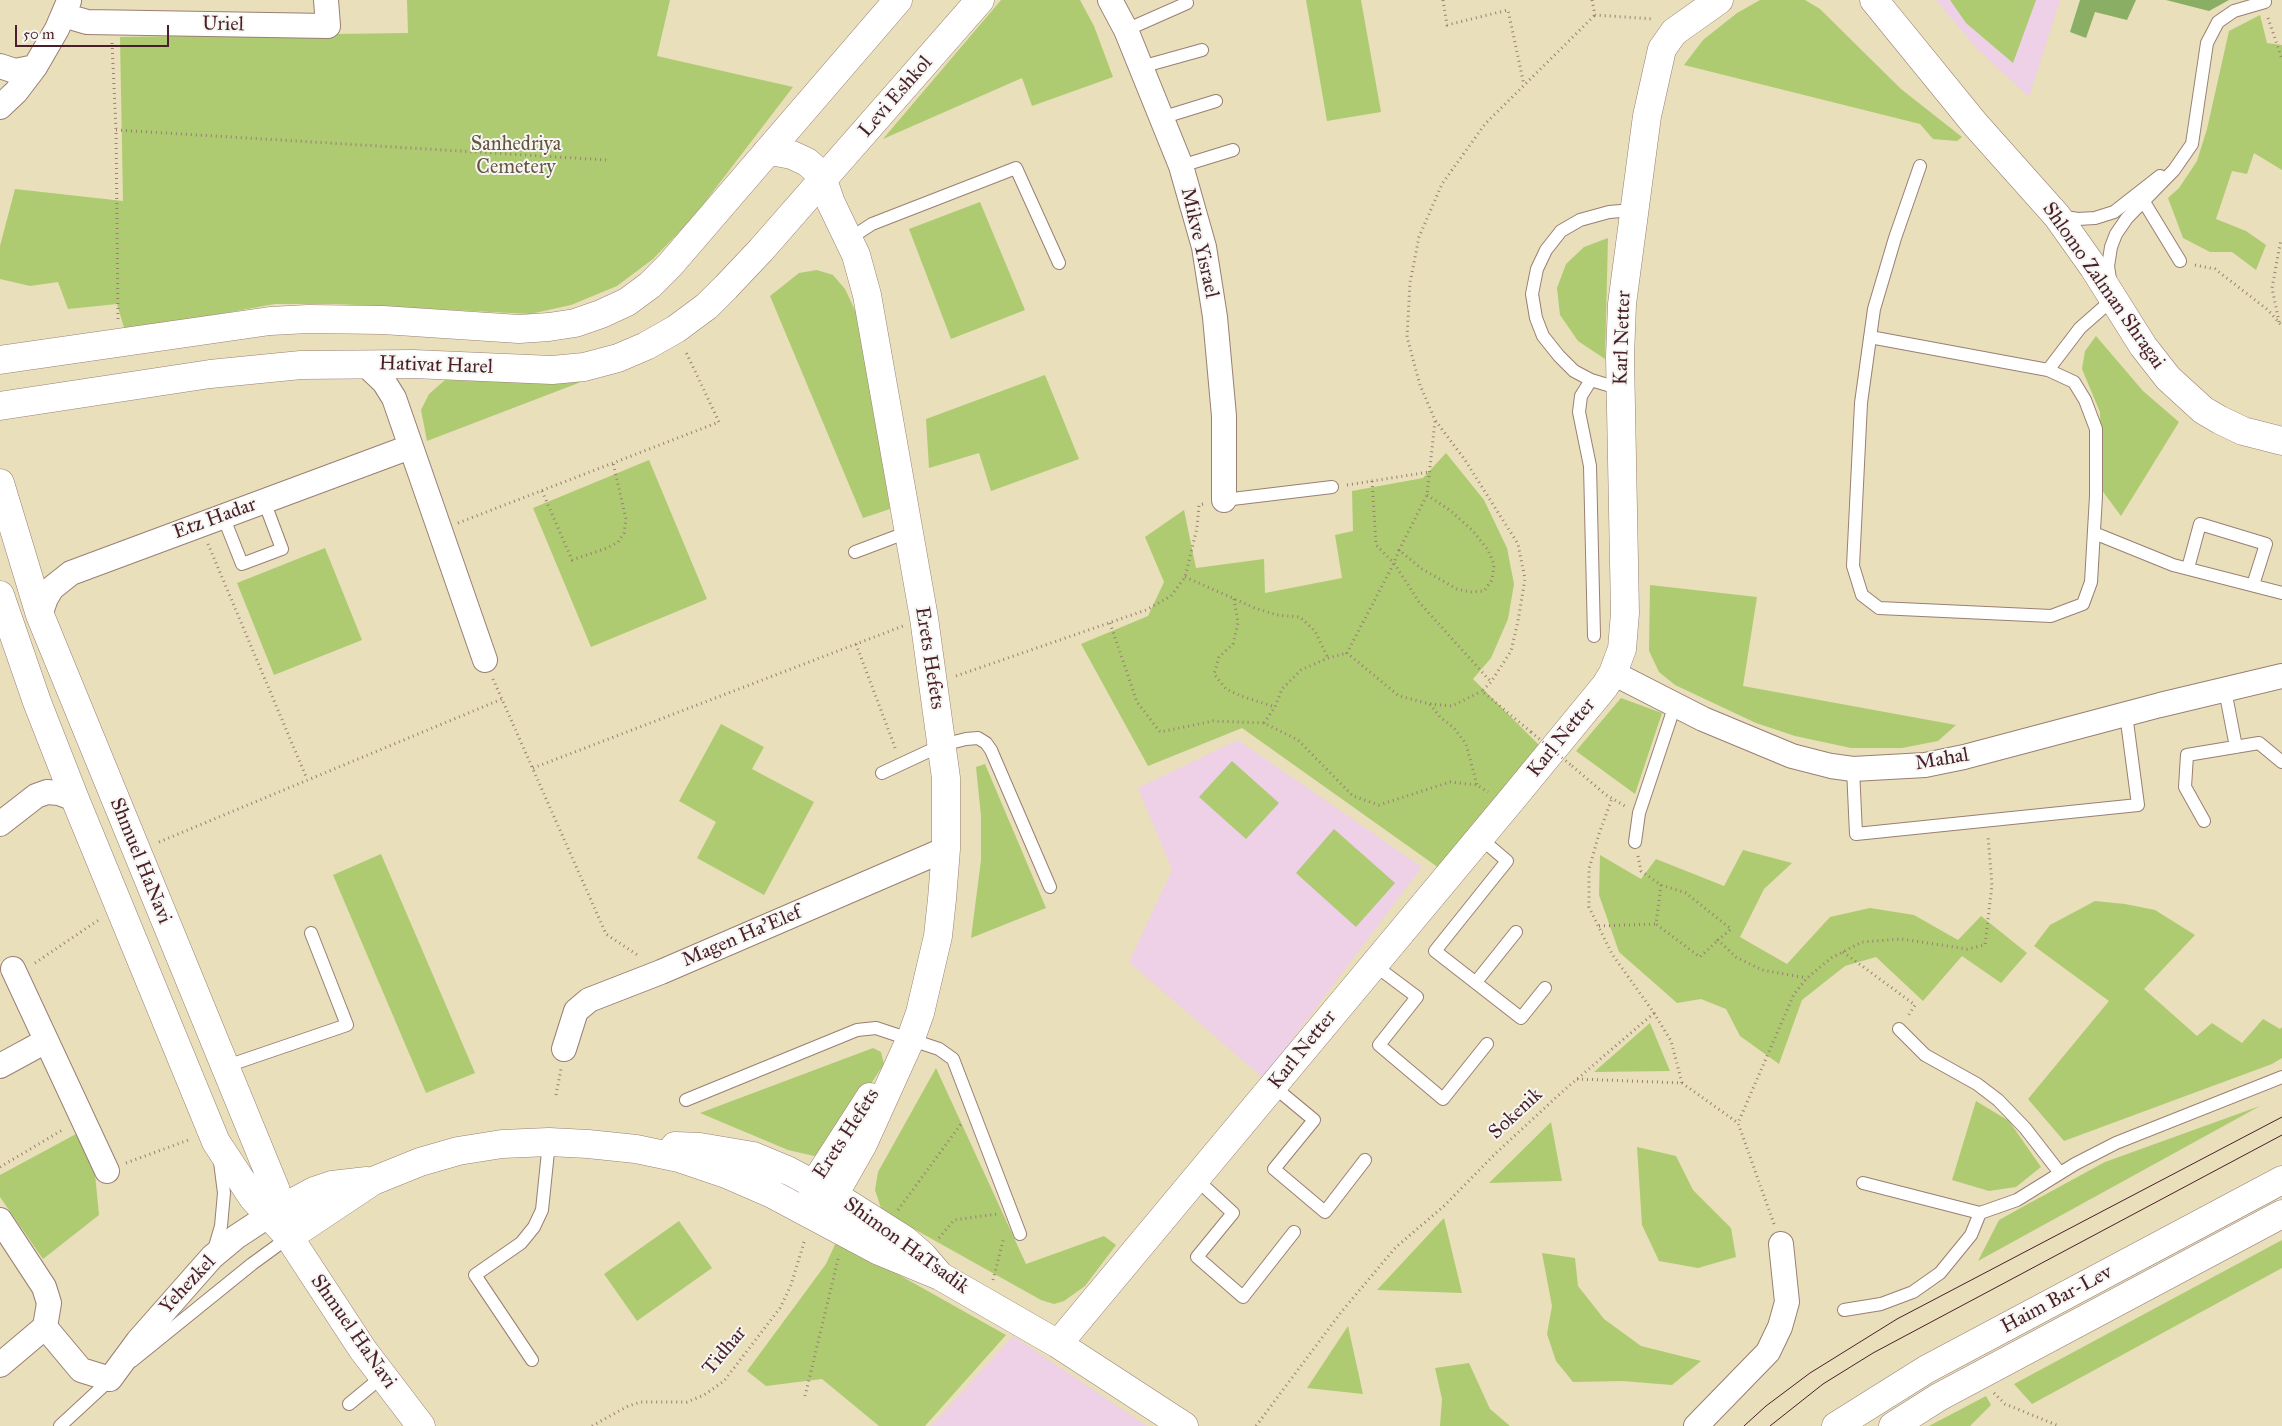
<!DOCTYPE html>
<style>
body{margin:0}
#map{position:relative;width:2282px;height:1426px;overflow:hidden;background:#e9dfbb;font-family:"IM FELL Great Primer",serif}
canvas{display:block}
.scale{position:absolute;left:15px;top:25px;width:154px;height:22px;box-sizing:border-box;border:2px solid #4a1f2b;border-top:0;padding-left:6px;font-size:15px;line-height:18px;white-space:nowrap;color:#4a1f2b;-webkit-text-stroke:4px #f6f6f2;paint-order:stroke}
</style>
<div id="map">
<canvas width="2282" height="1426"></canvas>
<div class="scale">50 m</div>
</div>
<script>
const context = document.querySelector('canvas').getContext('2d');
context.lineJoin = 'round';
function paint(path, color) { context.fillStyle = color; context.fill(path, 'evenodd'); }
const shape = rows => new Path2D(rows.map(r => 'M' + r).join(''));
function stroke(path, color, width, dash) { context.strokeStyle = color; context.lineWidth = width; context.lineCap = dash ? 'butt' : 'round'; context.setLineDash(dash || []); context.stroke(path); }
function write(font, color, halo, rows, align = 'center') {
  context.font = font + ' "IM FELL Great Primer",serif'; context.lineWidth = 4; context.setLineDash([]); context.textBaseline = 'middle'; context.strokeStyle = halo; context.fillStyle = color; for (const [text, x, y, turn = 0] of rows) {
    context.save(); context.translate(x, y); context.rotate((+turn || 0) * Math.PI / 180); context.textAlign = isNaN(turn) ? turn : align; if (halo) context.strokeText(text, 0, 0); context.fillText(text, 0, 0); context.restore();
  }
}
paint(shape([
 [1936,0,2060,0,2029,97,1977,49],
 [1238,740,1422,867,1263,1078,1129,962,1172,870,1138,788],
 [1013,1336,1147,1426,931,1426]
]), '#eed0e7');
paint(shape([
 [407,0,670,0,657,56,793,87,692,219,653,259,617,286,571,305,530,314,337,304,275,304,125,331,117,304,68,309,58,282,30,286,0,279,0,246,15,189,123,201,120,37,408,33],
 [1001,0,1080,0,1094,26,1113,77,1032,106,1022,78,883,139],
 [1306,0,1361,0,1381,112,1327,121],
 [1760,0,1805,0,1820,9,1901,89,1962,137,1957,141,1933,139,1920,124,1684,65,1703,40,1737,13],
 [1950,0,2036,0,2013,63,1966,23],
 [2260,15,2267,43,2282,45,2282,170,2254,153,2247,174,2232,171,2216,219,2246,231,2266,245,2256,270,2232,252,2210,252,2183,238,2168,198,2179,188,2197,161,2207,129,2229,31],
 [980,202,1025,310,951,339,909,229],
 [1608,238,1605,359,1578,341,1560,315,1557,288,1566,264,1584,247],
 [817,270,833,275,845,289,861,323,890,509,863,518,770,296,799,273],
 [2096,336,2143,391,2179,422,2121,516,2101,489,2100,412,2082,369,2085,351],
 [1045,375,1079,459,991,491,979,453,929,468,926,419],
 [445,380,516,382,581,382,427,441,421,410,429,394],
 [1446,453,1484,500,1507,548,1514,584,1508,619,1491,658,1473,679,1542,748,1446,873,1242,728,1148,766,1081,644,1148,616,1164,582,1145,537,1184,510,1196,568,1264,559,1265,593,1342,578,1335,535,1353,531,1352,491,1423,478],
 [649,460,707,599,591,647,533,508],
 [325,548,362,640,274,675,237,583],
 [1650,585,1757,597,1743,686,1956,725,1938,741,1902,748,1851,748,1795,736,1756,723,1675,685,1659,672,1649,651],
 [1621,698,1662,713,1635,794,1576,751],
 [721,724,764,747,752,769,814,802,764,895,697,858,716,822,679,801],
 [1232,761,1279,803,1246,839,1199,797],
 [985,764,1046,908,971,938,981,860,981,816,976,767],
 [1334,829,1395,883,1356,927,1296,873],
 [1743,850,1792,863,1764,889,1740,937,1787,964,1830,917,1870,908,1914,915,1958,940,1981,916,2027,953,2001,983,1962,956,1923,1001,1876,957,1845,966,1802,1000,1779,1064,1740,1036,1726,1009,1701,999,1677,1003,1619,952,1599,895,1600,855,1641,879,1656,859,1724,886],
 [381,854,475,1073,426,1093,333,875],
 [2095,901,2125,904,2155,910,2195,935,2144,989,2197,1036,2212,1023,2242,1043,2263,1019,2280,1029,2282,1027,2282,1058,2272,1064,2064,1141,2028,1099,2109,1001,2034,946,2050,925],
 [1650,1023,1670,1071,1594,1072],
 [873,1048,881,1052,884,1064,826,1152,814,1156,788,1150,700,1113],
 [936,1068,1026,1264,1104,1236,1116,1245,1085,1286,1064,1301,1054,1304,1041,1300,898,1220,881,1208,875,1190,878,1172],
 [1976,1101,2009,1121,2041,1167,2016,1187,1989,1191,1952,1180],
 [2260,1106,1978,1261,1999,1220,2026,1205,2105,1162],
 [1551,1122,1562,1181,1489,1183],
 [76,1134,95,1174,99,1215,43,1259,0,1197,0,1175],
 [1637,1147,1676,1156,1693,1190,1731,1228,1736,1257,1698,1268,1659,1261,1642,1225],
 [1444,1218,1462,1293,1377,1290],
 [679,1221,712,1268,637,1321,604,1274],
 [837,1240,1006,1335,925,1426,879,1426,822,1379,766,1386,747,1371,826,1264],
 [2282,1240,2282,1268,2032,1404,2014,1384],
 [1542,1253,1575,1258,1578,1286,1604,1319,1641,1346,1701,1361,1672,1385,1622,1381,1573,1382,1556,1361,1547,1334,1552,1306],
 [1348,1326,1363,1394,1307,1388],
 [1469,1363,1490,1409,1510,1426,1440,1426,1442,1399,1435,1368],
 [1986,1396,1991,1405,1970,1426,1929,1426]
]), '#aecb72');
paint(shape([
 [2080,0,2136,0,2127,20,2095,12,2086,38,2070,32],
 [2166,0,2229,0,2209,11]
]), '#8aaf64');
const lane = shape([
 [1126,30,1187,3],
 [1141,67,1202,50],
 [1161,118,1216,101],
 [1181,166,1233,150],
 [2144,202,2180,261],
 [2059,216,2078,219,2095,218,2114,212,2160,176],
 [849,239,872,224,1016,168,1059,263],
 [1870,337,2048,370,2074,382,2085,400,2096,429,2096,496,2091,582,2083,604,2051,616,1879,608,1862,595,1853,566,1861,403,1874,309,1895,238,1920,166],
 [2048,370,2080,328,2113,299,2108,266,2111,247,2116,234,2127,218,2174,170,2192,144,2207,43,2218,22,2234,11,2265,2],
 [1591,380,1581,396,1579,412,1590,466,1594,636],
 [1621,389,1591,380,1574,371,1559,356,1543,336,1536,318,1532,294,1537,269,1546,250,1561,231,1580,220,1609,212,1633,210],
 [1224,500,1332,487],
 [223,516,242,564,282,549,264,501],
 [2094,533,2173,565,2282,593],
 [855,552,908,532],
 [2188,568,2200,524,2266,544,2253,585],
 [2225,690,2236,747],
 [1853,769,1856,834,2138,805,2126,714],
 [882,773,942,745,966,739,978,738,986,743,991,750,1050,887],
 [2204,821,2185,787,2187,755,2259,743,2282,762],
 [1480,838,1507,861,1435,951,1521,1018,1545,988],
 [1635,842,1639,813,1675,705],
 [1373,964,1417,997,1379,1045,1443,1099,1487,1044],
 [1476,982,1516,932],
 [1899,1029,1925,1055,1977,1084,1998,1100,2025,1128,2060,1173],
 [224,1067,347,1025,311,933],
 [1273,1086,1314,1120,1274,1169,1325,1212,1365,1160],
 [686,1100,857,1030,876,1028,939,1049,953,1059,1020,1234],
 [1196,1179,1233,1213,1197,1257,1243,1297,1294,1232],
 [1863,1183,1980,1213,2017,1200,2075,1164,2116,1143,2282,1077],
 [214,1250,221,1226,224,1193,220,1162],
 [1844,1310,1881,1304,1913,1292,1940,1273,1971,1235,1980,1213],
 [532,1360,475,1275,521,1243,534,1227,542,1210,549,1142],
 [132,1361,252,1264,289,1237],
 [349,1404,383,1376],
 [60,1426,113,1377]
]);
const street = shape([
 [1110,0,1126,30,1181,166,1204,247,1215,317,1224,416,1224,500],
 [63,15,87,22,328,26,326,0],
 [0,66,15,71,35,67],
 [0,107,16,92,35,67,57,29,69,1],
 [364,363,384,382,394,398,485,660],
 [40,615,46,598,52,588,71,573,410,447],
 [1613,673,1703,719,1792,756,1831,766,1853,769,1925,765,1964,757,2160,705,2282,676],
 [0,824,36,796,47,792,59,793,75,799],
 [13,969,107,1171],
 [564,1049,576,1011,589,1000,661,972,946,849],
 [0,1066,46,1041],
 [0,1220,44,1287,49,1303,45,1327],
 [45,1327,81,1370,110,1379,138,1341,212,1257,236,1237,268,1216],
 [0,1365,45,1327],
 [1696,1426,1768,1352,1780,1327,1787,1302,1781,1244]
]);
const secondary = shape([
 [1874,0,1975,124,2057,216,2094,268,2143,346,2168,378,2203,410,2220,420,2243,431,2282,441],
 [766,153,776,152,792,155,807,162,816,170,823,180,831,203,856,255,867,295,924,618,946,778,946,849,942,899,938,936,920,1013,911,1038,863,1144,834,1195,810,1214],
 [0,360,270,321,308,319,383,320,519,329,549,327,575,323,601,314,627,302,650,285,670,265,898,0],
 [0,406,210,374,301,365,413,364,552,370,584,367,618,358,646,346,676,329,707,306,726,287,761,250,980,0],
 [0,483,40,615,275,1188,288,1233],
 [0,595,37,702,75,799,216,1142,253,1198,289,1237,363,1350,421,1426],
 [675,1146,700,1147,753,1156,789,1171,834,1195,905,1240,923,1256,940,1276,1058,1344,1184,1426],
 [812,1202,814,1184,870,1097],
 [268,1216,314,1191,332,1185,367,1181],
 [289,1237,373,1181,420,1162,458,1151,502,1144,549,1142,588,1144,636,1149,679,1158,726,1174,772,1194,877,1250,940,1276],
 [1058,1344,1513,798,1605,686,1613,673,1622,649,1625,613,1620,357,1622,304,1647,116,1662,49,1674,32,1719,0]
]);
const highway = shape([
 [1836,1426,1927,1369,2282,1180],
 [1893,1426,1939,1397,2282,1214]
]);
stroke(lane, '#9a7f73', 14);
stroke(street, '#9a7f73', 26);
stroke(secondary, '#9a7f73', 29);
stroke(highway, '#9a7f73', 29);
stroke(shape([
 [1443,0,1447,25,1508,10,1524,85],
 [1592,0,1595,15,1654,19],
 [2268,18,2282,59],
 [112,43,116,130,118,320],
 [116,130,607,160],
 [2195,265,2215,269,2268,310,2282,326],
 [2279,322,2272,288,2281,239],
 [1372,481,1376,545,1394,563,1419,602,1491,682],
 [1347,485,1429,472],
 [542,491,572,560,607,548,618,542,624,533,626,519,613,463],
 [1427,495,1451,511,1473,531,1488,550,1494,564,1492,580,1484,591,1470,592,1457,589,1422,569,1399,550,1427,495,1435,421],
 [458,523,719,422,685,350],
 [208,544,307,779],
 [1399,550,1394,563,1347,653,1399,696,1430,704,1452,706,1482,691],
 [1185,577,1255,608,1277,615,1300,617,1315,631,1328,658],
 [1234,599,1238,623,1233,644,1219,657,1214,674,1226,689,1241,696,1275,707],
 [1110,623,1137,702,1160,732,1213,721,1264,723,1298,740,1353,796,1379,805,1450,782,1477,785,1488,792],
 [856,644,896,750],
 [956,676,1146,610,1171,596,1185,577,1197,528,1199,505,1203,504],
 [493,679,606,934,639,956],
 [1430,704,1440,717,1454,728,1466,744,1477,785],
 [1264,723,1275,707,1282,689,1301,670,1328,658,1347,653],
 [1531,732,1482,691,1491,682,1511,651,1518,621,1525,579,1518,544,1465,460,1435,420,1420,385,1407,337,1410,283,1419,237,1442,184,1485,124,1595,15],
 [1572,766,1606,795,1625,806],
 [533,768,903,626],
 [159,842,502,699],
 [1638,856,1641,871,1661,885,1686,893,1731,929,1718,940,1736,957,1762,970,1807,978],
 [1661,885,1656,924,1700,957,1718,940],
 [1599,926,1656,924],
 [1843,952,1915,1005,1908,1016],
 [35,963,100,919],
 [1654,1013,1671,1041,1682,1083],
 [1577,1079,1682,1083,1738,1123],
 [556,1095,561,1069],
 [126,1163,191,1139],
 [0,1167,64,1129],
 [898,1210,961,1124],
 [1774,1224,1738,1123,1794,994,1807,978,1831,958,1862,942,1901,939,1967,949,1985,945,1992,885,1988,836],
 [939,1238,954,1220,997,1214],
 [993,1280,1004,1237],
 [1994,1393,2005,1404,2059,1426],
 [805,1396,839,1255],
 [592,1426,628,1406,641,1402,687,1402,704,1395,724,1381,780,1308,791,1285,805,1239],
 [1256,1426,1342,1311,1396,1247,1444,1206,1496,1153,1562,1092,1654,1013,1612,954,1589,907,1589,869,1599,834,1612,798]
]), '#9a7f73', 3, [1, 4]);
stroke(lane, '#fff', 12);
stroke(street, '#fff', 24);
stroke(secondary, '#fff', 28);
stroke(highway, '#fff', 28);
stroke(shape([
 [1744,1426,1766,1406,1810,1373,1897,1319,2282,1117],
 [1770,1426,1823,1384,1873,1353,2282,1135]
]), '#4a1f2b', 1);
stroke(shape([
 [1531,732,1572,766]
]), '#9a7f73', 3, [1, 4]);
write('20px', '#4a1f2b', '#f6f6f2', [
 ["Uriel",223,25,1],
 ["Levi Eshkol",896,97,-49],
 ["Mikve Yisrael",1199,243,77],
 ["Shlomo Zalman Shragai",2103,286,55],
 ["Karl Netter",1623,338,-88],
 ["Hativat Harel",436,366,2],
 ["Etz Hadar",215,519,-20],
 ["Erets Hefets",929,658,81],
 ["Karl Netter",1562,738,-51],
 ["Mahal",1942,760,-10],
 ["Shmuel HaNavi",140,861,68],
 ["Magen Ha'Elef",742,937,-23],
 ["Karl Netter",1303,1050,-51],
 ["Sokenik",1516,1114,-43],
 ["Erets Hefets",847,1134,-57],
 ["Shimon HaTsadik",906,1246,36],
 ["Yehezkel",188,1285,-47],
 ["Haim Bar-Lev",2057,1300,-28],
 ["Shmuel HaNavi",353,1332,55],
 ["Tidhar",725,1351,-50]
]);
write('20px', '#685340', '#f6f6f2', [
 ["Sanhedriya",516,145],
 ["Cemetery",516,168]
]);
</script>
